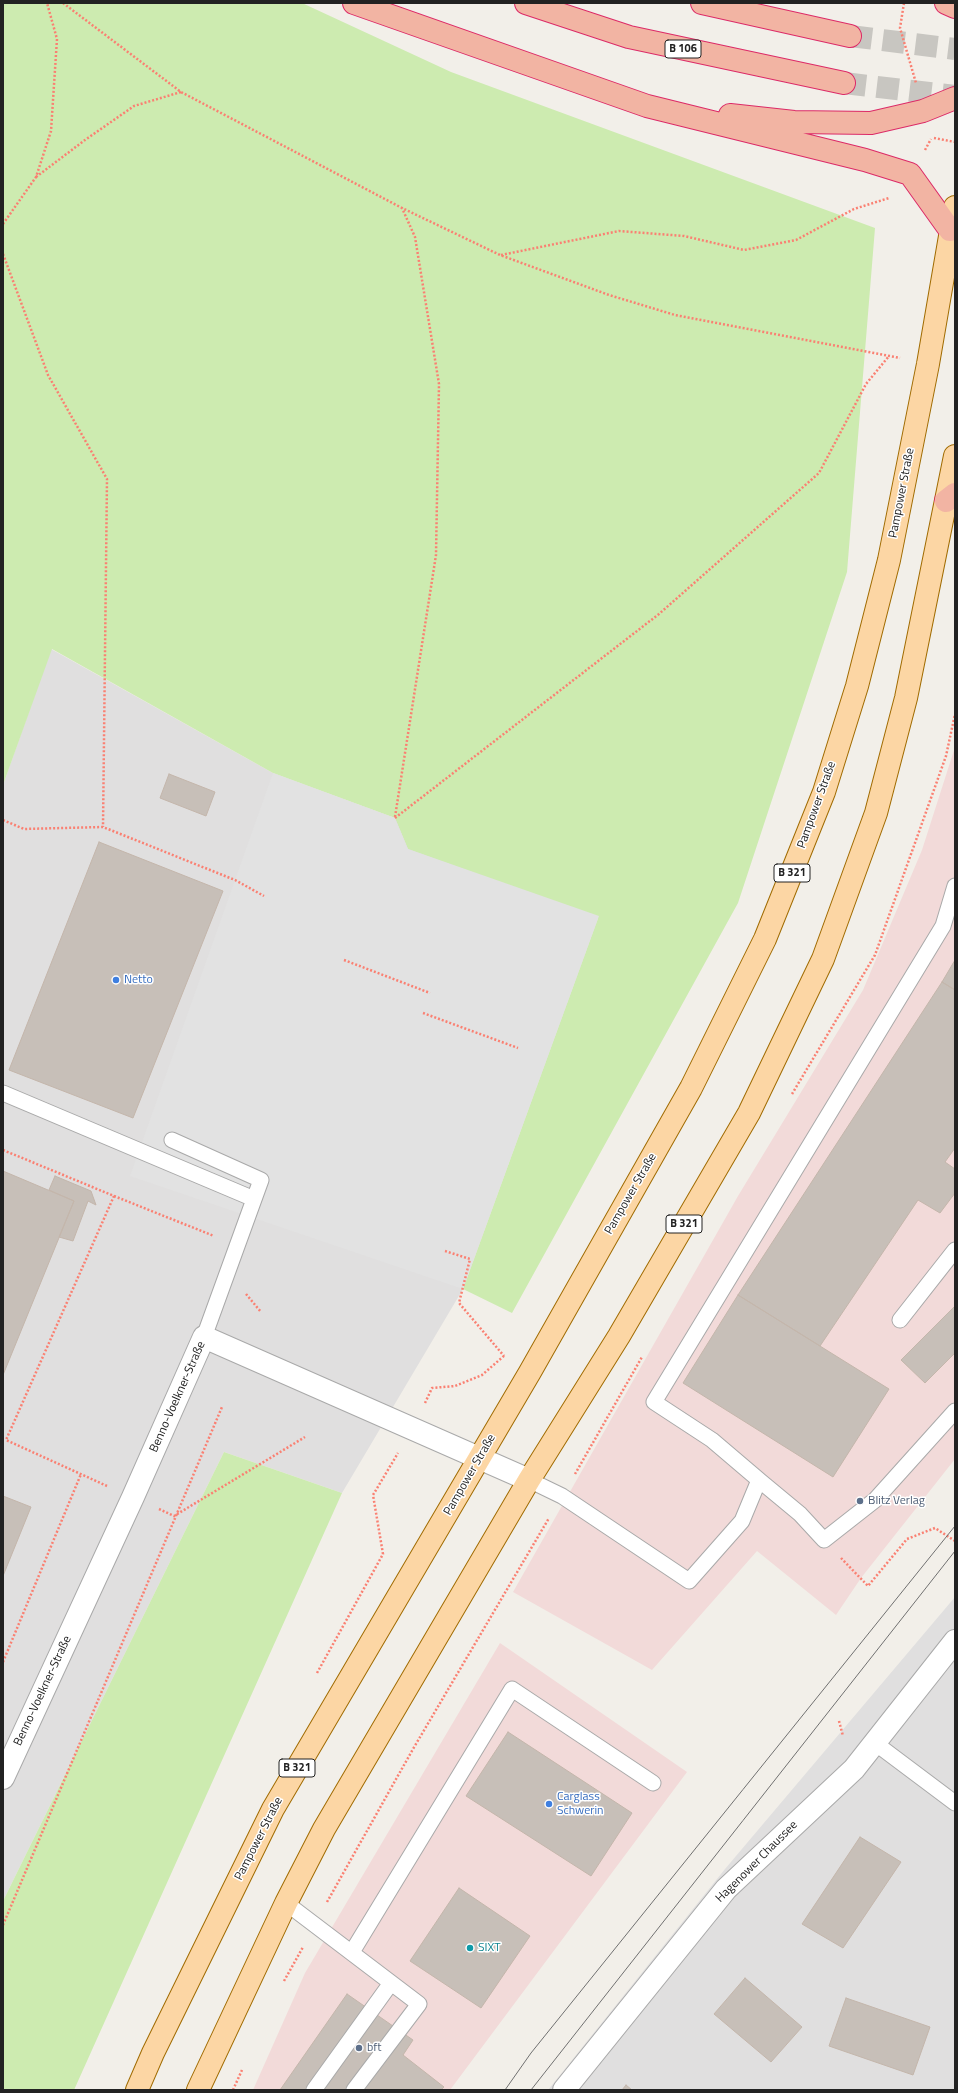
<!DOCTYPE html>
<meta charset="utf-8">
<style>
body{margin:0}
#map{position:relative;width:958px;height:2093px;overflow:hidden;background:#f2efe9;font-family:"Titillium Web",sans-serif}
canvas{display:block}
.frame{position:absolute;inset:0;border:4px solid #222;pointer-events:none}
</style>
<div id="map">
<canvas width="958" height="2093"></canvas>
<div class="frame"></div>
</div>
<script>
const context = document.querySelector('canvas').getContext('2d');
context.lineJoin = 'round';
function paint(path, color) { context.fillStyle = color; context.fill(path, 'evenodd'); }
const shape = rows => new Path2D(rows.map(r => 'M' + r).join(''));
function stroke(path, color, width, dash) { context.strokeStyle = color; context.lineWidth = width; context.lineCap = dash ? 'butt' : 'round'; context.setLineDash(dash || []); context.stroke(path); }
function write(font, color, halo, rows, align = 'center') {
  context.font = font + ' "Titillium Web",sans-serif'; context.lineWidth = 3; context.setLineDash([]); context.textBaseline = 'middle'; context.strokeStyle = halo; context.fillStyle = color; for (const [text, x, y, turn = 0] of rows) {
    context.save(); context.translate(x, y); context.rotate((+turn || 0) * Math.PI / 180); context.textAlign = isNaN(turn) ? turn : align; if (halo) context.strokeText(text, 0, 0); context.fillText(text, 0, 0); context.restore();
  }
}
paint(shape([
 [51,649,273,773,395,818,599,916,463,1289,342,1493,224,1452,3,1901,3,785],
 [955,1597,955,2090,548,2090,725,1869]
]), '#e0dfdf');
paint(shape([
 [955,747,955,1459,861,1578,836,1615,757,1551,652,1670,513,1592,738,1196,863,990,922,850],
 [500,1643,687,1772,450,2090,253,2090,305,1973]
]), '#f2dad9');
paint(shape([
 [3,3,302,3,451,72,875,228,847,572,738,903,512,1313,463,1289,598,918,408,849,395,818,273,773,52,649,3,785],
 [224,1452,342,1493,74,2090,3,2090,3,1901]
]), '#cdebb0');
paint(shape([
 [273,773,395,818,408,849,599,916,463,1289,130,1176]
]), '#e2e2e2');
const building = shape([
 [169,774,215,792,206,816,160,798,169,774],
 [99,842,223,891,133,1118,9,1070,99,842],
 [955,960,955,990,942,982,955,960],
 [942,982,955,990,955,1148,945,1162,955,1169,955,1193,940,1213,918,1200,820,1346,738,1295,942,982],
 [3,1171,74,1201,3,1375,3,1171],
 [55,1176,91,1191,96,1205,88,1201,73,1241,59,1237,74,1201,49,1190,55,1176],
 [738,1295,889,1389,833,1477,683,1383,738,1295],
 [955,1306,955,1353,925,1383,901,1360,955,1306],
 [3,1496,31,1507,3,1576,3,1496],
 [508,1732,632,1813,591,1876,466,1796,508,1732],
 [860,1837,901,1862,843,1948,802,1924,860,1837],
 [459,1888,530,1936,481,2008,410,1961,459,1888],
 [745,1978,802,2027,771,2062,714,2014,745,1978],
 [347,1994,413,2040,403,2055,444,2087,441,2090,280,2090,347,1994],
 [846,1998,930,2027,913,2075,829,2046,846,1998],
 [626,2085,632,2090,622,2090,626,2085]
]);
paint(building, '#c7bfb8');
stroke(building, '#c4b6ab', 1);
stroke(shape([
 [850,36,955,49],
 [844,83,955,96]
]), '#c8c6c1', 22, [22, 11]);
const service = shape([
 [3,1093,254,1199],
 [172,1140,261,1180,204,1337],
 [900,1320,955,1250],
 [529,1480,562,1496,689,1581,742,1521,759,1480,712,1440,654,1402,943,926,955,886],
 [759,1480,800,1514,824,1540,875,1500,955,1411],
 [875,1743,955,1803],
 [286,1903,419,2004,354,2090],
 [352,1952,512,1689,653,1783],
 [314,2090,391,1983]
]);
const minor = shape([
 [3,1778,133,1497,204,1337,529,1480],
 [564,2090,726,1889,854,1769,955,1641]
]);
const primary = shape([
 [137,2090,153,2053,273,1809,530,1372,691,1088,765,939,824,792,857,686,889,560,928,364,955,207],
 [198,2090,286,1903,324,1829,529,1480,619,1336,749,1113,823,959,876,813,906,698,955,456]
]);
const trunk = shape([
 [354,3,647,106,865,160,910,174,950,230],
 [526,3,629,37,844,83],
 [702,3,850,36],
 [946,3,955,7],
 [730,115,794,122,871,123,923,111,955,98],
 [946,501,955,494]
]);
stroke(service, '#a9a9a9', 17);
stroke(minor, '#a9a9a9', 24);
stroke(primary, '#a06b00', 24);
stroke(trunk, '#dc2a67', 24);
stroke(shape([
 [63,3,181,92,402,208,500,255,609,295,675,315,900,358],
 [904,3,900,28,916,83],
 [934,138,955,142],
 [925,150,931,139],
 [36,177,85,140,134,106,181,92],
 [3,224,36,177,51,131,57,39,47,3],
 [3,254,48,375,107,479,103,827],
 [501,255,619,231,684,236,744,250,796,240,854,209,889,198],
 [395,817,436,555,439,384,415,237,402,208],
 [395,818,659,614,819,473,866,384,889,356],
 [3,820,24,829,103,827,235,880,264,896],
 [344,960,430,993],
 [423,1013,518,1048],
 [792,1094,875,955,946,756,955,714],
 [3,1150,114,1196,6,1440,107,1486],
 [114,1196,214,1236],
 [445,1251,470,1259,459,1303,504,1356],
 [246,1294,261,1312],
 [425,1403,432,1388,455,1386,482,1375,505,1355],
 [575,1474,642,1357],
 [159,1509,174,1516,305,1437],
 [841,1558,868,1586,907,1539,935,1528,955,1541],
 [3,1662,81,1474],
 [317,1673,383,1554,373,1495,398,1453],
 [839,1721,843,1736],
 [327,1902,413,1749,549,1518],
 [3,1925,222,1407],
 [284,1981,303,1947],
 [233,2090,242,2070]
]), '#fa8072', 2.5, [2, 2]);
stroke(service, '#fff', 15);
stroke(minor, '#fff', 22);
stroke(primary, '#fcd6a4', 22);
stroke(trunk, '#f2b4a3', 22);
stroke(shape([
 [505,2090,531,2053,955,1526],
 [531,2090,955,1551]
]), '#707070', 1);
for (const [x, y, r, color] of [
 [116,980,4,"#3f7fe0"],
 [860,1501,4,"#5c6f8a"],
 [549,1804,4,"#3f7fe0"],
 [470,1948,4,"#0f9aa8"],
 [359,2048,4,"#5c6f8a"]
]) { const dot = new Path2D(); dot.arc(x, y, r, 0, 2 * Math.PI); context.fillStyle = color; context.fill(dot); stroke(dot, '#fff', 1.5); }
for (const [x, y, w] of [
 [683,49,36],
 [792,873,36],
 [684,1224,36],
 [297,1768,36]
]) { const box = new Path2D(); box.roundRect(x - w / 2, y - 9, w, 18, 3); context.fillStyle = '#fff'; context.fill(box); stroke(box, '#222', 1); }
write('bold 11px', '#222', null, [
 ["B 106",683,49],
 ["B 321",792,873],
 ["B 321",684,1224],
 ["B 321",297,1768]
]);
write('12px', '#222', '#fff', [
 ["Pampower Straße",902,493,-79],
 ["Pampower Straße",817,805,-70],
 ["Pampower Straße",631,1194,-60],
 ["Benno-Voelkner-Straße",178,1397,-66],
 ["Pampower Straße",470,1475,-60],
 ["Benno-Voelkner-Straße",43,1691,-65],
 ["Pampower Straße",259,1839,-63],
 ["Hagenower Chaussee",757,1862,-45]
]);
write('12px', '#366cbe', '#fff', [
 ["Netto",124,980],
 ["Carglass",557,1797],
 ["Schwerin",557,1811]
], 'left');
write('12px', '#4e5e75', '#fff', [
 ["Blitz Verlag",868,1501],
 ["bft",367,2048]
], 'left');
write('12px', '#0d838f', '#fff', [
 ["SIXT",478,1948]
], 'left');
</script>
